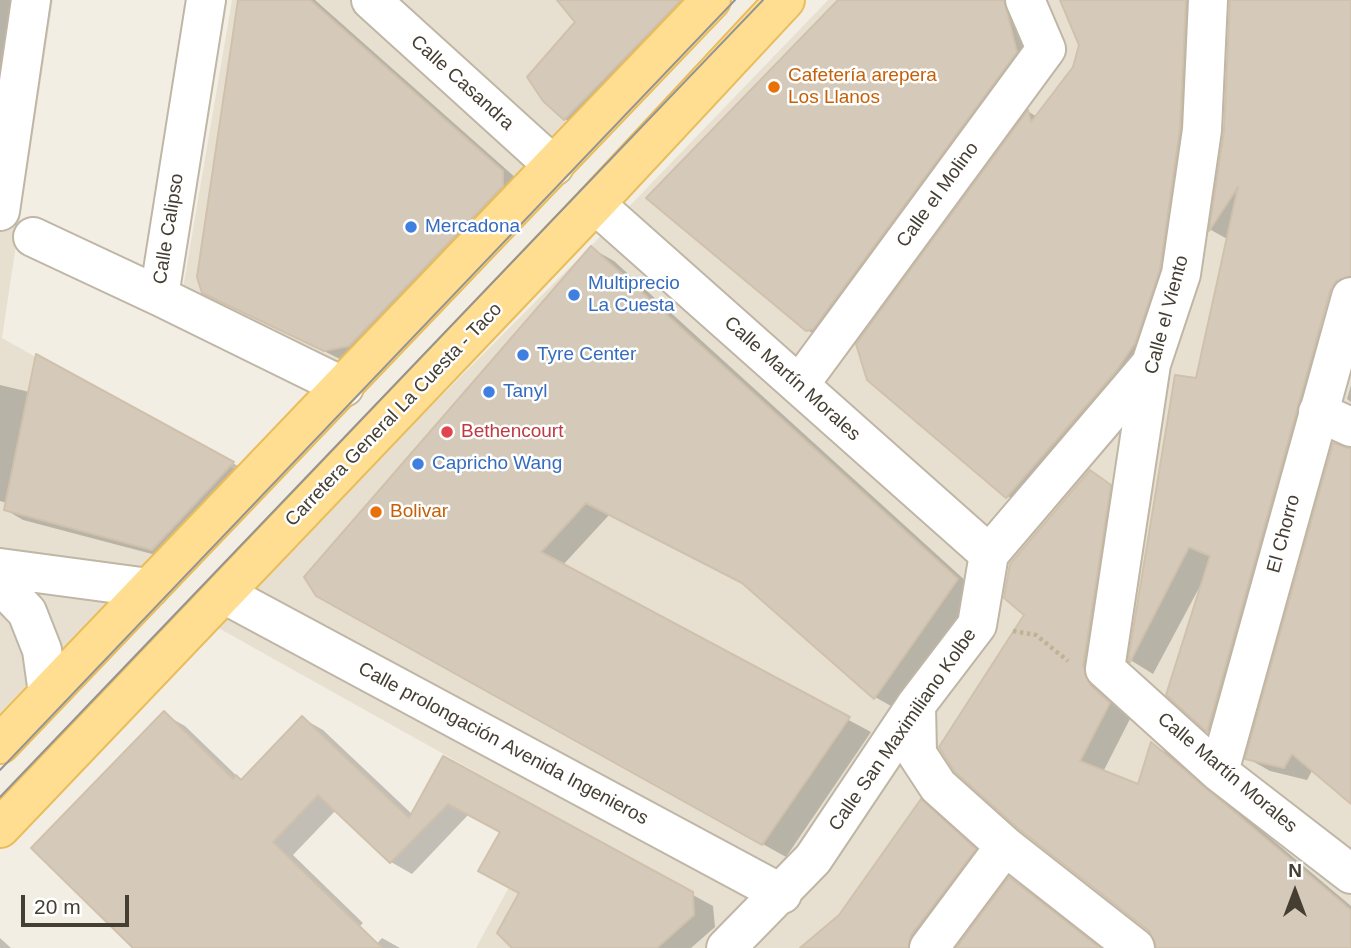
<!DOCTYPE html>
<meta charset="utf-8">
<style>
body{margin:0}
#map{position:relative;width:1351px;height:948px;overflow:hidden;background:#f3eee4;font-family:Arial,sans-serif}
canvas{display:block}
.north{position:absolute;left:1260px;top:857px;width:70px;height:70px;-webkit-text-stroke:5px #fff;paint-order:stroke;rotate:0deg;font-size:19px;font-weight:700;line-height:28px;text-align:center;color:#453e33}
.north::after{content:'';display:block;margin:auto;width:24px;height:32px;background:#453e33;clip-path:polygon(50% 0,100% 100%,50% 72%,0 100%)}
.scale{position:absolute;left:21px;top:895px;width:108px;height:32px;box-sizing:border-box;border:4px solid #453e33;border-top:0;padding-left:9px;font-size:21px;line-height:24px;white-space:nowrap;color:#453e33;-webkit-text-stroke:5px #fff;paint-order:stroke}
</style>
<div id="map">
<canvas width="1351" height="948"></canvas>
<div class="north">N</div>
<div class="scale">20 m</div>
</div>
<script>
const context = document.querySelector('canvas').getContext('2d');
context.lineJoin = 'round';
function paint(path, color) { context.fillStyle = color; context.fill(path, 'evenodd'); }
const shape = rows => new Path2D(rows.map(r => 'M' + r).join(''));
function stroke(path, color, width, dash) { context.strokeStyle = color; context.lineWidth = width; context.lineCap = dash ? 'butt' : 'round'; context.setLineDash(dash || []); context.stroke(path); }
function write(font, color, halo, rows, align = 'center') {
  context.font = font + ' Arial,sans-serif'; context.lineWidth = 5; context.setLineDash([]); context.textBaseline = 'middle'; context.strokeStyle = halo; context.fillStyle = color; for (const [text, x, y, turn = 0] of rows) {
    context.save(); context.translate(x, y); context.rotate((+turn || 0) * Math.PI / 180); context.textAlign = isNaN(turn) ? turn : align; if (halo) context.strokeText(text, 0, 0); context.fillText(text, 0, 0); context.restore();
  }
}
paint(shape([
 [0,0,53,0,2,338,236,470,0,713],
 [232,0,687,0,343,364,183,288],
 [828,0,1351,0,1351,948,476,948,549,813,213,625,591,246]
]), '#e7e0d1');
paint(shape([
 [0,0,24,0,12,77,0,75],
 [240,0,315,0,525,186,348,363,203,291],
 [575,0,712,0,585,131,565,119,545,100,577,22],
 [847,0,1025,0,1038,65,830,343,807,330],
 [1062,0,1213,0,1182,282,1031,510,1009,497,868,379,858,344,1029,112,1037,117,1074,68,1081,45],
 [1231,0,1351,0,1351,294,1314,281,1319,329,1342,342,1230,743,1208,731,1168,694,1206,575,1153,674,1132,661,1156,491,1176,377,1198,380,1229,240,1211,230,1226,131],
 [591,248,614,261,979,593,898,710,875,697,747,585,610,514,562,566,871,732,786,857,340,608],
 [0,385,152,421,153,417,250,473,171,559,23,520,6,510,7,503,0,501],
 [1351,385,1351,402,1347,399],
 [1351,450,1351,802,1313,769,1307,780,1270,771,1247,758],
 [1090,472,1132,499,1105,680,1131,717,1103,772,1139,786,1152,744,1174,757,1351,906,1351,948,1158,948,1150,930,1020,828,1027,615],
 [164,714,185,726,241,780,302,718,323,730,413,815,444,759,713,906,715,927,691,948,514,948,522,893,502,832,469,814,412,874,391,862,336,810,293,855,363,923,339,948,136,948],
 [921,802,943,814,997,863,933,948,802,948,841,916],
 [1010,879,1032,892,1103,948,958,948],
 [0,938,11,948,0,948],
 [382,938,400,948,373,948]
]), '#0003');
const building = shape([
 [238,0,310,0,503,171,503,186,349,346,324,351,202,293,197,277,238,0],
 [557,0,681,0,564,120,543,101,527,77,575,22,557,0],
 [838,0,1004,0,1017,52,813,329,806,331,646,198,838,0],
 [1060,0,1186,0,1180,128,1160,269,1135,343,1116,371,1006,498,867,380,856,344,1028,110,1031,122,1073,67,1079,45,1060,0],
 [1230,0,1351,0,1351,276,1336,281,1330,291,1207,732,1166,695,1210,556,1189,547,1130,662,1128,661,1175,375,1196,378,1238,187,1209,231,1224,131,1230,0],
 [591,246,958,579,874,699,742,583,586,503,541,552,850,717,762,845,316,596,304,577,591,246],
 [36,354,234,462,152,550,4,510,36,354],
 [1333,443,1351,449,1351,804,1292,754,1284,768,1245,759,1333,443],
 [1090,470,1111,485,1083,666,1090,685,1110,703,1080,761,1138,784,1151,742,1351,910,1351,948,1156,948,1149,931,1019,829,955,772,939,747,1024,615,1004,598,1010,564,1090,470],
 [164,711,233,779,236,775,241,780,302,716,409,818,443,756,693,892,694,915,657,948,512,948,497,933,519,893,478,871,500,832,448,804,390,863,318,795,273,842,382,948,133,948,31,848,164,711],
 [921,799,976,849,911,935,908,948,800,948,839,915,921,799],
 [1009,877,1100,948,956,948,1009,877]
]);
paint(building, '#d5cab9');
stroke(building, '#d0c1ac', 2);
const minor = shape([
 [206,0,159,296,344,387],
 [371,0,554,166],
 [1208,0,1202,130,1181,274,1151,364,1105,669,1219,772,1351,874],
 [595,204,989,554],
 [0,211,31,0],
 [33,237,159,296],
 [799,385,1046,49,1025,0],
 [1318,412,1351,427],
 [0,568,149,588],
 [0,584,27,612,42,650,48,693],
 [224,594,782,894],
 [916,705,917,754,938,786,1005,846,1135,948],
 [1219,772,1351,297],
 [726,948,813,859,916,705,977,625,989,554,1151,364],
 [929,948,1005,846]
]);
const major = shape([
 [0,744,711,0],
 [0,828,595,204,785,0]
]);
stroke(minor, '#bfb6a6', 42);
stroke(major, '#eabd5b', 42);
stroke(shape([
 [1013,631,1036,635,1068,661]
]), '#c1b296', 4.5, [3.5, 3.5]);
stroke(minor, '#fff', 38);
stroke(major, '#ffde91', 38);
stroke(shape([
 [0,770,735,0],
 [0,797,763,0]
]), '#949494', 2);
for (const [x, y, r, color] of [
 [774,87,7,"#e8710a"],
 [411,227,7,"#3f7fe0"],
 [574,295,7,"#3f7fe0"],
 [523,355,7,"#3f7fe0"],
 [489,392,7,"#3f7fe0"],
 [447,432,7,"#e0444e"],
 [418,464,7,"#3f7fe0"],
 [376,512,7,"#e8710a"]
]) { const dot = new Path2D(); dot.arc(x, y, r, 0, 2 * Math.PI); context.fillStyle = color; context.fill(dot); stroke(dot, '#fff', 2.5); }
write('19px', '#c56008', '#fff', [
 ["Cafetería arepera",788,76],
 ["Los Llanos",788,98],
 ["Bolivar",390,512]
], 'left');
write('19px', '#453e33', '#fff', [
 ["Calle Casandra",462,83,42],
 ["Calle el Molino",938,195,-54],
 ["Calle Calipso",169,229,-81],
 ["Calle el Viento",1167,315,-75],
 ["Calle Martín Morales",792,379,42],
 ["Carretera General La Cuesta - Taco",394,415,-46],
 ["El Chorro",1284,534,-75],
 ["Calle San Maximiliano Kolbe",903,730,-55],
 ["Calle prolongación Avenida Ingenieros",503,744,28],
 ["Calle Martín Morales",1227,773,40]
]);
write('19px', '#366cbe', '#fff', [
 ["Mercadona",425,227],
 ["Multiprecio",588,284],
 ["La Cuesta",588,306],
 ["Tyre Center",537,355],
 ["Tanyl",503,392],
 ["Capricho Wang",432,464]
], 'left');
write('19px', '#be3a42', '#fff', [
 ["Bethencourt",461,432]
], 'left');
</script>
